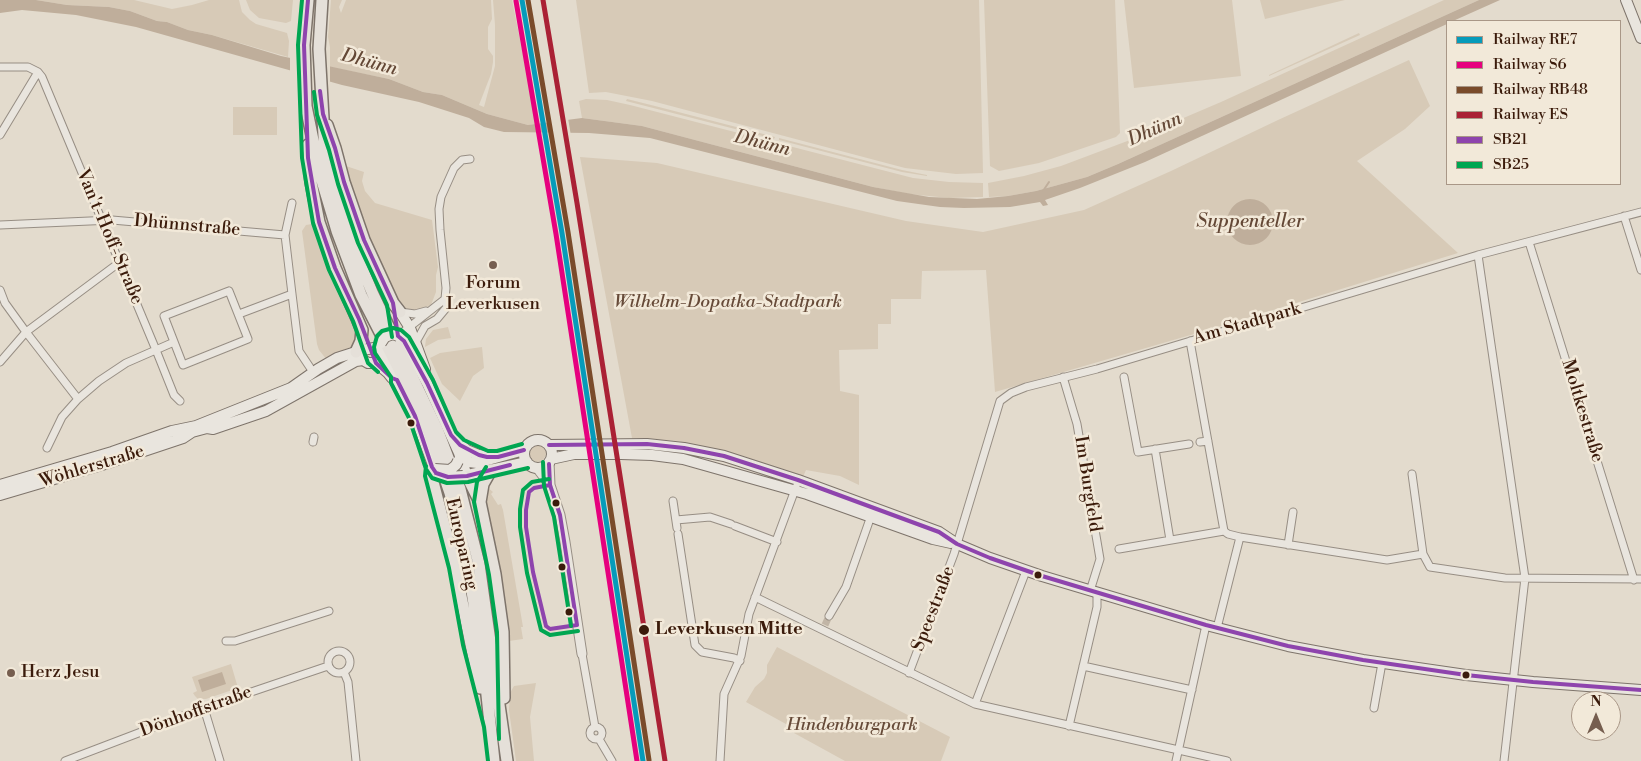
<!DOCTYPE html>
<meta charset="utf-8">
<style>
body{margin:0}
#map{position:relative;width:1641px;height:761px;overflow:hidden;background:#e3dbcd;font-family:"Libre Bodoni",serif}
canvas{display:block}
.legend{position:absolute;left:1446px;top:20px;width:175px;height:165px;box-sizing:border-box;background:#f2e9d9;border:1px solid #a99787;margin:0;padding:6px 9px;list-style:none;font-size:15px;color:#3b1b0b}
.legend li{display:flex;align-items:center;gap:10px;height:25px}
.legend b{width:25px;border:1px solid #a99787}
.north{position:absolute;left:1571px;top:691px;width:50px;height:50px;box-sizing:border-box;background:#f2e9d9;border:1px solid #a99787;border-radius:50%;rotate:0deg;font-size:14px;font-weight:700;line-height:20px;text-align:center;color:#3b1b0b}
.north::after{content:'';display:block;margin:auto;width:18px;height:22px;background:#765e4f;clip-path:polygon(50% 0,100% 100%,50% 72%,0 100%)}
</style>
<div id="map">
<canvas width="1641" height="761"></canvas>
<ul class="legend">
<li><b style="height:6px;background:#069bba"></b>Railway RE7</li>
<li><b style="height:6px;background:#e6007e"></b>Railway S6</li>
<li><b style="height:6px;background:#7a4b2a"></b>Railway RB48</li>
<li><b style="height:6px;background:#aa2135"></b>Railway ES</li>
<li><b style="height:6px;background:#8e44ad"></b>SB21</li>
<li><b style="height:6px;background:#00a651"></b>SB25</li>
</ul>
<div class="north">N</div>
</div>
<script>
const context = document.querySelector('canvas').getContext('2d');
context.lineJoin = 'round';
function paint(path, color) { context.fillStyle = color; context.fill(path, 'evenodd'); }
const shape = rows => new Path2D(rows.map(r => 'M' + r).join(''));
function stroke(path, color, width, dash) { context.strokeStyle = color; context.lineWidth = width; context.lineCap = dash ? 'butt' : 'round'; context.setLineDash(dash || []); context.stroke(path); }
function write(font, color, halo, rows, align = 'center') {
  context.font = font + ' "Libre Bodoni",serif'; context.lineWidth = 5; context.setLineDash([]); context.textBaseline = 'middle'; context.strokeStyle = halo; context.fillStyle = color; for (const [text, x, y, turn = 0] of rows) {
    context.save(); context.translate(x, y); context.rotate((+turn || 0) * Math.PI / 180); context.textAlign = isNaN(turn) ? turn : align; if (halo) context.strokeText(text, 0, 0); context.fillText(text, 0, 0); context.restore();
  }
}
paint(shape([
 [36,0,134,0,172,9,192,5,209,0,239,0,242,12,250,20,256,24,287,33,289,41,288,57,212,35,188,30,167,22,157,21,130,11,109,7,67,5],
 [246,0,293,0,291,21,286,23,259,18,250,10],
 [331,0,342,0,339,7,341,13,346,0,491,0,492,19,488,27,488,49,493,56,493,62,491,74,479,105,484,107,495,66,495,25,493,0,512,0,537,124,528,125,487,114,442,95,423,92,389,79,330,67,330,47,328,37],
 [576,0,979,0,983,173,956,174,905,168,652,101,606,92,589,93],
 [984,0,1115,0,1120,133,1116,137,1039,163,999,171,990,166],
 [1124,0,1232,0,1241,76,1134,88],
 [1260,0,1345,0,1265,19],
 [1444,0,1479,0,1118,164,1087,177,1036,191,1008,196,989,197,988,183,1024,176,1061,166,1146,134,1221,102],
 [1359,33,1360,35,1269,76,1269,75],
 [1409,60,1430,106,1405,129,1357,161,1458,253,1218,327,995,392,986,270,922,271,921,299,891,299,891,324,878,324,878,349,839,350,840,391,859,395,859,485,840,476,806,470,803,477,678,441,632,438,580,157,657,163,906,221,983,232,1084,210,1171,171,1278,120],
 [586,99,607,100,630,105,913,178,949,182,983,183,983,197,949,198,909,194,873,187,642,126,582,118,579,101],
 [627,99,655,106,775,137,774,139,626,101],
 [233,107,277,107,277,135,233,135],
 [779,138,902,170,927,175,927,176,902,172,779,140],
 [343,165,364,172,362,181,365,191,375,203,432,220,438,267,436,275,436,292,431,305,414,311,403,308,399,303,373,249],
 [312,224,315,225,358,331,356,340,351,347,327,360,319,350,317,344,302,231,306,225],
 [448,327,451,338,438,340,425,347,426,339,433,330],
 [482,347,484,368,473,376,460,401,442,384,430,358,440,353],
 '528 453a9 9 0 1 1 18 0a9 9 0 1 1-18 0Z',
 [487,487,493,492,491,494,498,505,501,504,503,510,523,627,521,627,523,639,509,641,500,569,485,499],
 [777,647,950,737,941,761,845,761,794,733,795,729,746,702,755,687,764,679,767,673,767,665],
 [231,664,238,688,206,699,198,699,195,696,193,693,197,691,192,677],
 [536,683,530,717,534,761,516,761,509,710,510,693,514,686]
]), '#d7cab7');
paint(shape([
 [0,0,36,0,67,5,109,7,130,11,157,21,167,22,188,30,212,35,281,56,389,79,423,92,442,95,487,114,528,125,582,118,642,126,873,187,929,197,977,199,1008,196,1036,191,1087,177,1118,164,1479,0,1500,0,1453,21,1447,21,1447,24,1145,162,1080,188,1045,200,1048,205,1043,206,1040,202,1010,207,964,208,940,207,897,201,650,138,589,133,504,132,484,127,469,118,419,102,342,85,136,27,76,15,22,10,0,13],
 '1227 222a23 23 0 1 1 46 0a23 23 0 1 1-46 0Z',
 [222,672,226,684,202,692,198,680]
]), '#bfae9b');
paint(shape([
 [290,55,330,64,330,84,290,72],
 [568,118,571,136,552,135,549,120]
]), '#e3dbcd');
stroke(shape([
 [1043,191,1049,182]
]), '#bfae9b', 2);
stroke(shape([
 [825,625,829,616]
]), '#c1b5a6', 7, [7, 3.5]);
const minor = shape([
 [0,67,28,67,38,72,42,77,156,350,174,395,180,401],
 [0,135,38,72],
 [292,203,285,235,292,294,299,351,313,372],
 [1624,216,1641,270],
 [0,225,112,220,285,235],
 [1529,242,1634,580],
 [1478,255,1525,578,1504,761],
 [0,290,5,303,26,332,78,399],
 [229,291,248,339,183,365,164,316,229,291],
 [400,312,415,314,426,311],
 [239,314,292,294],
 [398,336,445,299],
 [1190,341,1224,531,1228,534,1240,537,1217,628],
 [416,342,425,326,437,319,447,307,445,299,446,288,440,230,439,209,441,197,454,168,462,160,470,159],
 [0,362,26,332,120,262],
 [1063,377,1077,424,1100,559,1090,591],
 [1124,377,1138,452,1189,444],
 [313,442,314,437],
 [1200,442,1208,441],
 [47,448,62,417,78,399,99,381,126,363,174,342],
 [1155,449,1170,540],
 [1412,474,1423,554],
 [673,501,677,528],
 [676,520,710,517,731,524],
 [735,526,777,542],
 [678,534,695,645,702,652,734,658,740,661],
 [1240,537,1387,560,1423,554,1430,567,1505,578,1641,579],
 [1288,545,1293,512],
 [1119,549,1224,531],
 [755,597,975,704,1227,761],
 [829,616,846,587,871,516],
 [226,641,235,641,329,611],
 '328 662a11 11 0 1 1 22 0a11 11 0 1 1-22 0Z',
 [582,654,595,727],
 [1083,666,1192,690],
 [344,672,348,682,356,761],
 [909,673,954,554,1000,401,1011,393,1026,387,1097,369,1478,255,1641,212],
 [975,704,1026,571],
 [204,708,220,761],
 [1374,708,1382,663],
 [1069,726,1097,607,1097,594],
 '590 733a6 6 0 1 1 12 0a6 6 0 1 1-12 0Z',
 [599,739,612,761],
 [65,761,204,708,328,666],
 [720,761,724,694,741,656,749,614,796,487],
 [1176,761,1206,625]
]);
const tertiary = shape([
 [549,462,550,485,560,515,565,542,582,654],
 [537,468,550,485]
]);
const secondary = shape([
 [1626,0,1641,38],
 [400,312,410,328,425,369],
 [398,336,404,341,427,383,459,453,467,476],
 [381,343,381,351,397,375,397,380,415,416,436,473],
 [455,440,467,450,479,455,491,457],
 '524 454a14 14 0 1 1 28 0a14 14 0 1 1-28 0Z',
 [549,445,647,444,684,448,724,456,798,480,939,532,957,544,990,558,1042,576,1206,625,1288,646,1363,660,1466,675,1533,682,1641,690],
 [460,454,469,462,477,463,524,450],
 [551,459,574,454,621,454,652,455,683,459,807,494,933,539,951,543],
 [463,476,527,462],
 [0,485,112,452,172,431,196,426,291,388,318,369,337,358,362,350,380,347],
 [0,495,105,464,183,438,192,432,207,428,213,429,266,411,356,361,363,360,368,363,376,363,388,373,392,378,397,380]
]);
const trunk = shape([
 [308,0,304,45,306,106,320,174,337,231,361,295,401,373,429,432,450,493,468,566,484,667,494,761],
 [322,0,319,49,325,153,346,229,372,292,437,429,460,489,479,564,507,761],
 [327,125,335,148,344,182,364,240,393,303,400,312],
 [308,145,311,182,319,222,335,268,362,330,361,341,356,352],
 [432,467,431,474,455,567,480,688],
 [467,476,480,502,495,574,503,632,504,698],
 [480,502,483,484,491,470]
]);
stroke(minor, '#978e84', 9);
stroke(tertiary, '#978e84', 11);
stroke(secondary, '#7e746b', 12);
stroke(trunk, '#7e746b', 14);
stroke(minor, '#e9e5de', 7);
stroke(tertiary, '#e9e5de', 9);
stroke(secondary, '#e9e5de', 10);
stroke(trunk, '#e5e0d9', 11);
const secondaryBridge = shape([
 [381,343,385,337,393,334,398,336],
 [435,469,450,470,456,465,458,461],
 [440,475,448,477,463,476]
]);
stroke(secondaryBridge, '#7e746b', 12, []);
stroke(secondaryBridge, '#e9e5de', 10);
stroke(shape([
 [308,0,304,45,308,158,319,222,335,268,359,319,376,363,392,378,397,380],
 [320,91,323,114,335,148,344,182,364,240,393,303,398,336],
 [398,336,404,341,427,383,451,435,460,445,479,455,487,457,498,457,524,450],
 [397,380,415,416,432,467,436,473,448,477,467,476,510,465],
 [549,445,647,444,684,448,724,456,798,480,939,532,957,544,990,558,1042,576,1206,625,1288,646,1363,660,1466,675,1533,682,1641,690],
 [549,464,550,485,560,515,577,625],
 [550,485,534,488,529,492,526,510,526,527,533,572,546,626,550,629,577,625]
]), '#8e44ad', 4);
stroke(shape([
 [302,0,298,45,302,158,313,223,329,270,353,321,368,363,378,372],
 [314,92,317,115,329,150,338,184,358,243,387,305,392,337],
 [522,444,497,451,488,451,464,440,456,432,433,380,409,337,401,330,393,328,382,331,377,336,374,347,375,353,391,377,391,383,409,418,426,469,432,478,447,483,468,482,528,468],
 [543,462,544,486,554,517,571,626],
 [426,466,425,476,449,568,463,645,484,727,488,761],
 [486,467,477,482,474,502,489,575,497,632,499,739],
 [549,479,532,482,523,490,520,509,520,527,527,573,541,630,550,635,578,631]
]), '#00a651', 4);
stroke(shape([
 [522,0,562,233,643,761]
]), '#069bba', 5);
stroke(shape([
 [516,1,556,234,637,761]
]), '#e6007e', 5);
stroke(shape([
 [528,0,568,232,649,760]
]), '#7a4b2a', 5);
stroke(shape([
 [543,0,577,203,665,761]
]), '#aa2135', 5);
for (const [x, y, r, color] of [
 [493,265,5,"#765e4f"],
 [411,423,4.5,"#3b1b0b"],
 [556,503,4.5,"#3b1b0b"],
 [562,567,4.5,"#3b1b0b"],
 [1038,575,4.5,"#3b1b0b"],
 [569,612,4.5,"#3b1b0b"],
 [644,630,6,"#3b1b0b"],
 [11,673,5,"#765e4f"],
 [1466,675,4.5,"#3b1b0b"]
]) { const dot = new Path2D(); dot.arc(x, y, r, 0, 2 * Math.PI); context.fillStyle = color; context.fill(dot); stroke(dot, '#f2e9d9', 2); }
write('18px', '#3b1b0b', '#f2e9d9', [
 ["Dhünnstraße",187,226,5],
 ["Van't-Hoff-Straße",109,237,67],
 ["Am Stadtpark",1247,324,-16],
 ["Moltkestraße",1582,411,73],
 ["Wöhlerstraße",92,467,-17],
 ["Im Burgfeld",1087,484,81],
 ["Europaring",461,544,77],
 ["Speestraße",934,609,-69],
 ["Dönhoffstraße",196,712,-20]
]);
write('18px', '#3b1b0b', '#f2e9d9', [
 ["Forum",493,284],
 ["Leverkusen",493,305],
 ["Herz Jesu",21,673,"left"]
]);
write('italic 18px', '#674b39', '#f2e9d9', [
 ["Wilhelm-Dopatka-Stadtpark",728,303],
 ["Hindenburgpark",852,726]
]);
write('bold 18px', '#3b1b0b', '#f2e9d9', [
 ["Leverkusen Mitte",655,630]
], 'left');
write('italic 19px', '#644836', '#f2e9d9', [
 ["Dhünn",369,63,15],
 ["Dhünn",1155,130,-24],
 ["Dhünn",762,144,14],
 ["Suppenteller",1250,222]
]);
</script>
